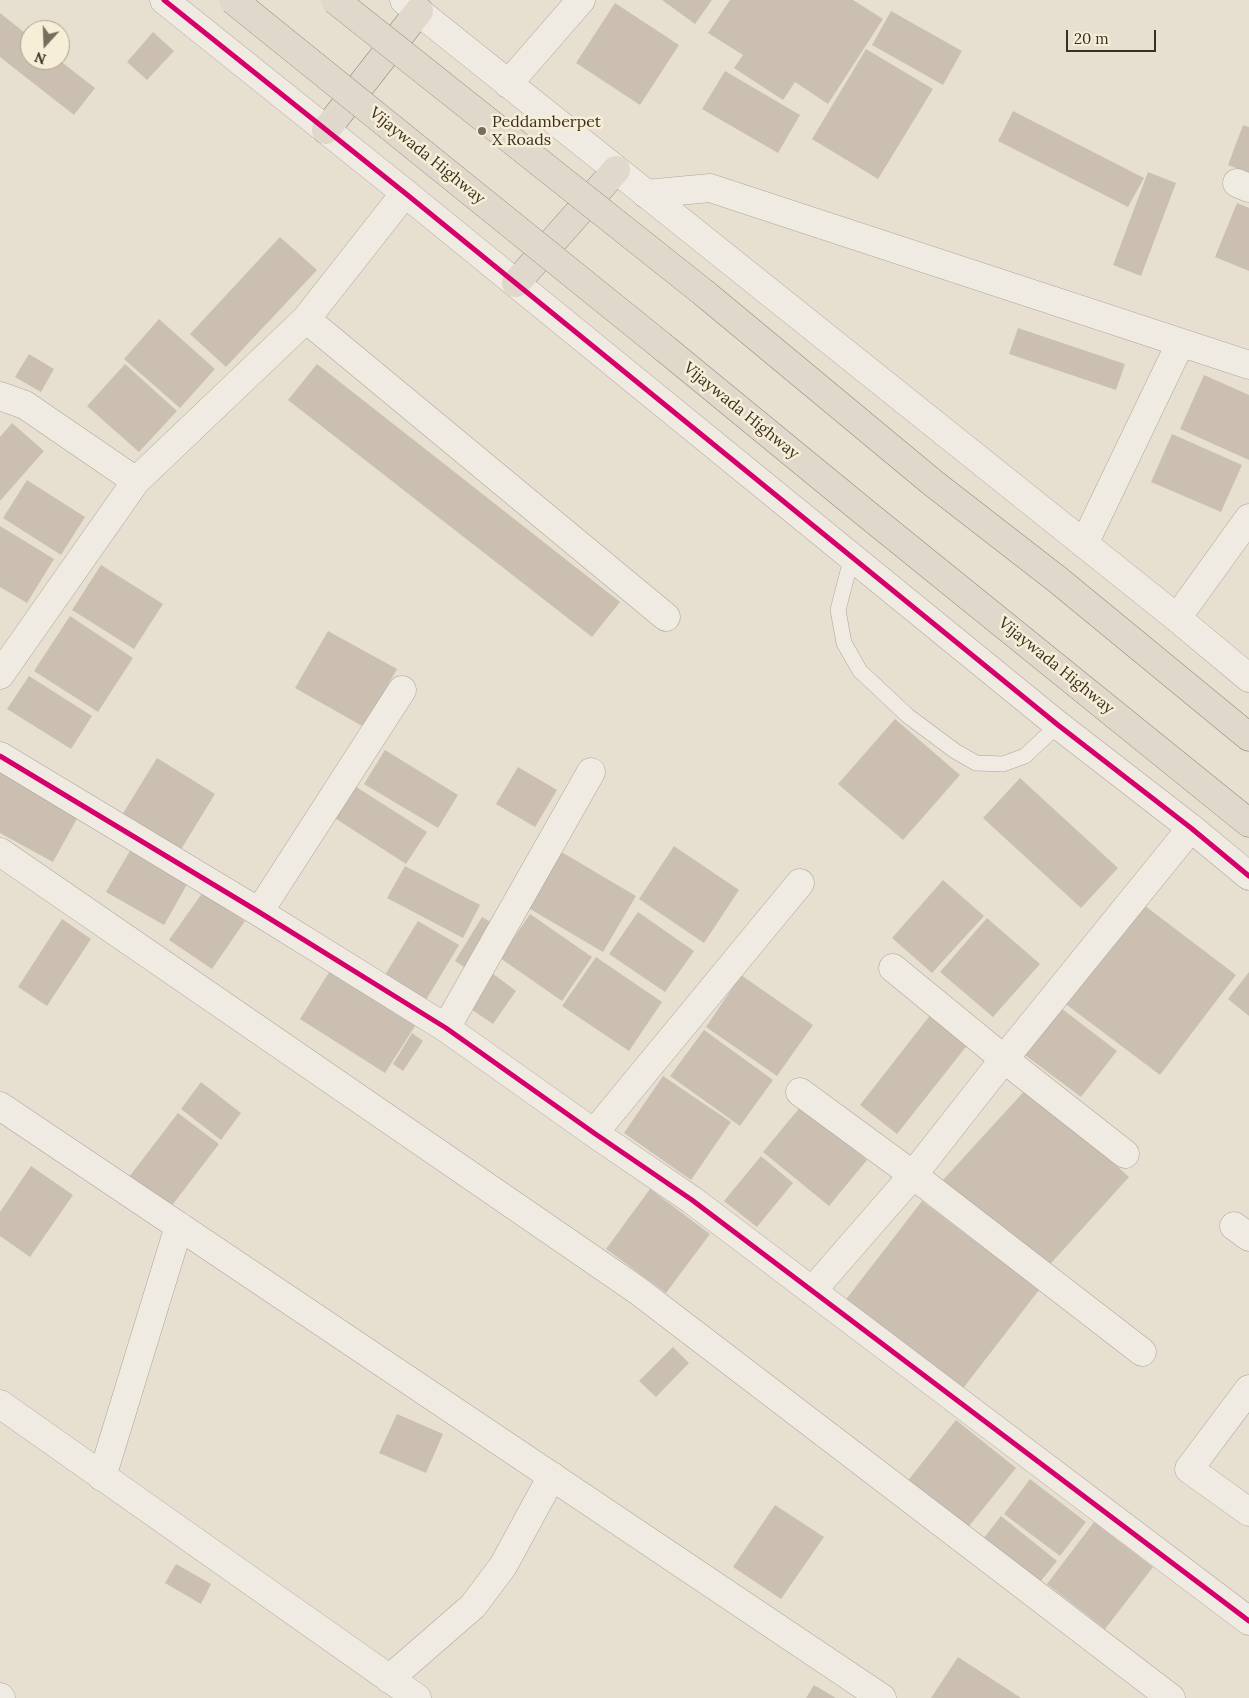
<!DOCTYPE html>
<style>
body{margin:0}
#map{position:relative;width:1249px;height:1698px;overflow:hidden;background:#e7e0d1;font-family:Lora,serif}
canvas{display:block}
.north{position:absolute;left:20px;top:20px;width:50px;height:50px;box-sizing:border-box;background:#f7eed8;border:1px solid #ada18e;border-radius:50%;rotate:200deg;font-size:14px;font-weight:700;line-height:20px;text-align:center;color:#3d2e20}
.north::after{content:'';display:block;margin:auto;width:18px;height:22px;background:#786c5e;clip-path:polygon(50% 0,100% 100%,50% 72%,0 100%)}
.scale{position:absolute;left:1066px;top:30px;width:90px;height:22px;box-sizing:border-box;border:2px solid #3d2e20;border-top:0;padding-left:6px;font-size:15px;line-height:18px;white-space:nowrap;color:#3d2e20;-webkit-text-stroke:4px #f7eed8;paint-order:stroke}
</style>
<div id="map">
<canvas width="1249" height="1698"></canvas>
<div class="north">N</div>
<div class="scale">20 m</div>
</div>
<script>
const context = document.querySelector('canvas').getContext('2d');
context.lineJoin = 'round';
function paint(path, color) { context.fillStyle = color; context.fill(path, 'evenodd'); }
const shape = rows => new Path2D(rows.map(r => 'M' + r).join(''));
function stroke(path, color, width, dash) { context.strokeStyle = color; context.lineWidth = width; context.lineCap = dash ? 'butt' : 'round'; context.setLineDash(dash || []); context.stroke(path); }
function write(font, color, halo, rows, align = 'center') {
  context.font = font + ' Lora,serif'; context.lineWidth = 5; context.setLineDash([]); context.textBaseline = 'middle'; context.strokeStyle = halo; context.fillStyle = color; for (const [text, x, y, turn = 0] of rows) {
    context.save(); context.translate(x, y); context.rotate((+turn || 0) * Math.PI / 180); context.textAlign = isNaN(turn) ? turn : align; if (halo) context.strokeText(text, 0, 0); context.fillText(text, 0, 0); context.restore();
  }
}
paint(shape([
 [662,0,712,0,695,24],
 [730,0,853,0,883,19,828,104,795,82,783,100,734,68,743,55,708,33],
 [615,3,679,45,640,105,576,63],
 [891,11,962,51,943,85,872,45],
 [0,13,30,37,30,60,59,60,95,88,74,115,0,57],
 [153,32,174,51,147,80,127,62],
 [866,49,933,89,878,179,812,139],
 [725,71,800,115,778,153,702,109],
 [1013,111,1144,178,1128,207,998,141],
 [1243,125,1249,127,1249,173,1228,165],
 [1148,172,1176,183,1141,276,1113,265],
 [1237,203,1249,208,1249,271,1215,257],
 [280,237,317,270,226,367,190,334],
 [159,319,215,369,180,408,124,359],
 [1018,328,1125,364,1116,390,1009,354],
 [29,354,54,369,41,392,15,377],
 [125,364,177,411,139,452,87,406],
 [317,364,620,602,592,637,288,400],
 [1204,375,1249,395,1249,460,1180,429],
 [12,423,44,451,0,501,0,437],
 [1172,434,1242,465,1221,512,1151,482],
 [27,480,85,517,61,555,3,518],
 [0,526,54,559,27,603,0,587],
 [101,565,163,604,134,649,72,610],
 [70,616,133,658,98,712,34,671],
 [328,631,397,669,364,727,295,688],
 [29,676,92,716,71,749,7,709],
 [895,719,960,775,903,840,838,784],
 [385,750,458,795,438,828,364,784],
 [157,758,215,794,180,851,122,815],
 [518,767,557,790,535,827,496,804],
 [0,772,79,815,53,862,0,833],
 [1020,778,1118,868,1081,908,983,818],
 [350,783,427,832,406,864,330,815],
 [674,846,739,890,704,943,639,899],
 [553,847,636,896,603,952,520,903],
 [131,849,189,881,164,925,106,892],
 [405,866,480,905,463,938,387,898],
 [943,880,984,916,932,973,892,938],
 [203,892,245,921,212,969,169,940],
 [1136,899,1236,975,1160,1075,1059,999],
 [638,912,694,951,665,992,609,954],
 [530,914,592,957,562,1001,500,958],
 [482,917,501,928,473,973,455,961],
 [987,918,1040,964,993,1017,940,972],
 [62,919,91,939,47,1006,18,987],
 [418,921,459,945,426,1000,385,975],
 [596,957,662,1002,629,1051,562,1006],
 [331,969,417,1023,385,1073,300,1019],
 [1249,972,1249,1016,1228,999],
 [492,973,516,991,493,1024,468,1007],
 [741,975,813,1025,777,1076,706,1027],
 [1057,1005,1117,1051,1081,1097,1021,1052],
 [935,1009,973,1038,897,1134,860,1105],
 [704,1030,773,1080,740,1126,670,1076],
 [412,1033,423,1041,403,1071,393,1064],
 [663,1076,731,1122,691,1180,624,1133],
 [201,1082,241,1113,221,1140,181,1109],
 [1029,1086,1129,1177,1044,1271,943,1180],
 [801,1106,867,1160,829,1206,763,1152],
 [178,1113,219,1144,170,1208,129,1177],
 [761,1156,793,1183,757,1227,724,1201],
 [31,1166,73,1195,30,1257,0,1236,0,1212],
 [650,1189,710,1234,666,1293,606,1249],
 [922,1201,1039,1290,961,1391,844,1302],
 [673,1347,689,1363,656,1397,639,1381],
 [397,1414,443,1434,426,1473,379,1453],
 [956,1420,1016,1468,965,1531,906,1483],
 [1030,1479,1086,1522,1060,1556,1004,1514],
 [775,1505,824,1537,781,1599,733,1567],
 [1001,1516,1057,1561,1040,1582,984,1538],
 [1094,1522,1153,1567,1105,1629,1047,1584],
 [176,1564,211,1584,201,1604,165,1583],
 [958,1657,1021,1698,931,1698],
 [814,1685,836,1698,806,1698]
]), '#cbbfb2');
const service = shape([
 [852,556,838,610,844,643,860,671,908,716,955,751,976,763,1003,764,1025,756,1058,725]
]);
const minor = shape([
 [1237,183,1249,188],
 [646,194,710,188,1249,365],
 [306,319,666,617],
 [0,396,25,405,136,481],
 [1084,544,1180,344],
 [1177,618,1249,518],
 [0,675,136,481,306,319,405,193],
 [0,756,259,912,446,1028,594,1133,692,1200,1249,1621],
 [0,852,637,1290,1171,1698],
 [259,912,402,690],
 [893,968,1004,1059,1125,1154],
 [446,1028,591,772],
 [800,1092,913,1175,1142,1352],
 [0,1106,882,1698],
 [594,1133,800,883],
 [1234,1226,1249,1237],
 [812,1291,913,1175,1004,1059,1191,828],
 [1249,1389,1189,1469,1249,1512],
 [0,1404,417,1698],
 [102,1477,179,1226],
 [389,1679,473,1606,503,1566,552,1476],
 [0,1697,1,1698]
]);
const tertiary = shape([
 [164,0,405,193,1058,725,1191,828,1249,876],
 [404,0,1177,618,1249,678],
 [508,84,581,0]
]);
const trunk = shape([
 [326,130,419,11],
 [516,283,616,170],
 [704,293,933,483,1058,580,1249,737],
 [663,347,863,511,1249,823]
]);
stroke(service, '#ada599', 16);
stroke(minor, '#ada599', 29);
stroke(tertiary, '#ada599', 29);
stroke(trunk, '#928b80', 29);
stroke(service, '#efebe3', 15);
stroke(minor, '#efebe3', 28);
stroke(tertiary, '#efebe3', 28);
stroke(trunk, '#e0d9cb', 28);
const trunkBridge = shape([
 [233,0,663,347],
 [335,0,704,293]
]);
stroke(trunkBridge, '#928b80', 29, []);
stroke(trunkBridge, '#e0d9cb', 28);
stroke(shape([
 [164,0,405,193,1058,725,1191,828,1249,876],
 [0,756,259,912,446,1028,594,1133,692,1200,1249,1621]
]), '#d6006c', 5);
for (const [x, y, r, color] of [
 [482,131,5,"#786c5e"]
]) { const dot = new Path2D(); dot.arc(x, y, r, 0, 2 * Math.PI); context.fillStyle = color; context.fill(dot); stroke(dot, '#f7eed8', 2); }
write('16px', '#3d2e20', '#f7eed8', [
 ["Peddamberpet",492,122],
 ["X Roads",492,140]
], 'left');
write('16px', '#3d2e20', '#f7eed8', [
 ["Vijaywada Highway",427,156,39],
 ["Vijaywada Highway",741,411,39],
 ["Vijaywada Highway",1056,666,39]
]);
</script>
